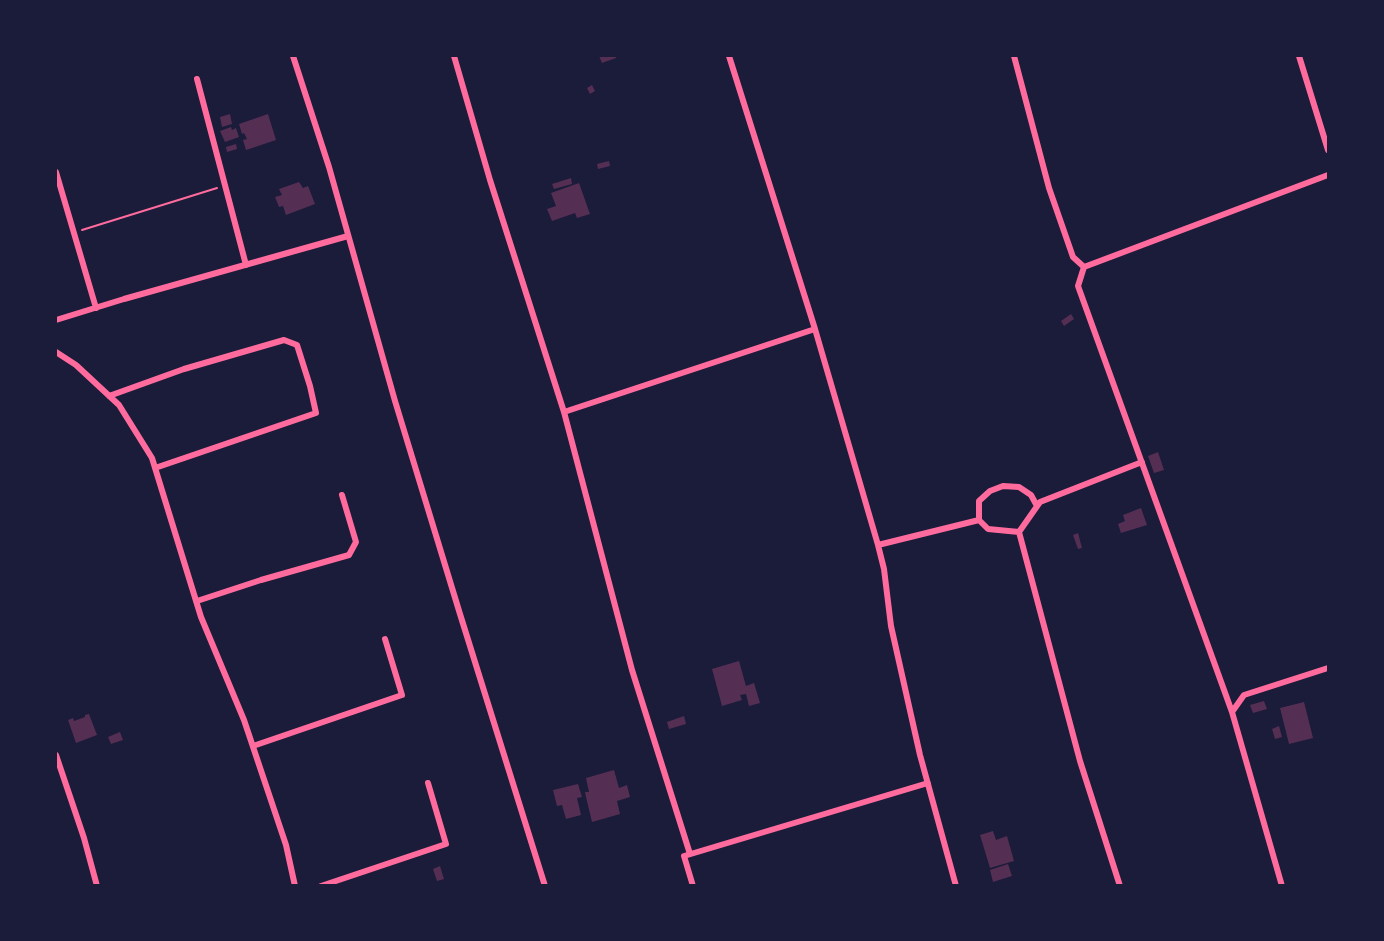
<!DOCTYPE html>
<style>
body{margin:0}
#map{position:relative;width:1384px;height:941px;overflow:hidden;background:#1b1b3a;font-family:Barlow,sans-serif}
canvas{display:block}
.frame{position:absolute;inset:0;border:57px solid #1b1b3a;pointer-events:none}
</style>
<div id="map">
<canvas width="1384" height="941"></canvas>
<div class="frame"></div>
</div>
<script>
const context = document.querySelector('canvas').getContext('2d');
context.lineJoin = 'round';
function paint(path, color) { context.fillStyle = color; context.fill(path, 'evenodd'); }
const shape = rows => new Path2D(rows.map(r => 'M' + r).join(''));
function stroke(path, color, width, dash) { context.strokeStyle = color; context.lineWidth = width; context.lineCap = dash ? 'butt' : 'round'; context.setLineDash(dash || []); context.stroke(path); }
paint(shape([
 [599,56,616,56,616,58,602,63],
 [592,85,595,91,590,94,587,88],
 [230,114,232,124,222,127,220,117],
 [268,114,276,140,246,150,243,140,247,139,244,133,242,134,239,124],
 [231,127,232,130,236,128,239,137,225,142,220,131],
 [236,144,237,149,227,152,226,147],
 [609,161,610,166,598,169,597,164],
 [571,178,572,184,554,189,552,184],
 [299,182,303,188,308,186,315,204,286,215,283,206,279,207,275,197,282,195,279,189],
 [579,183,590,214,577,218,575,213,552,221,547,209,556,206,551,193],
 [1071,314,1074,319,1064,326,1061,321],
 [1158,452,1164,470,1154,473,1148,456],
 [1141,508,1147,525,1121,533,1118,524,1125,521,1123,515],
 [1078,533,1082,548,1078,549,1073,535],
 [739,661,746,686,754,683,760,703,749,706,746,694,740,695,742,700,722,706,712,669],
 [1264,701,1267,709,1253,713,1250,705],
 [1304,702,1313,738,1289,744,1280,708],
 [89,714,97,735,76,743,68,720,73,718,74,721,85,717,85,715],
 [684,716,686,724,669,729,667,722],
 [1279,726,1282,737,1275,739,1272,729],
 [120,732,123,740,111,744,108,737],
 [614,770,619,788,627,785,630,797,617,801,620,814,592,822,586,797,585,792,589,792,586,778],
 [578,784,582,797,577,798,581,815,566,819,562,805,557,806,553,790],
 [993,831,996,840,1007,836,1014,861,990,868,980,835],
 [1008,864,1012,876,993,882,990,870],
 [440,866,444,879,437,881,433,869]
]), '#542f53');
stroke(shape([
 [82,230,217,188]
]), '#ff6b9d', 2);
stroke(shape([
 [293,56,329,167,395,401,460,614,545,886],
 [454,56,490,180,564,412],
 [729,56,815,329],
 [1014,56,1049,188,1073,257,1084,267,1328,175],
 [1299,56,1328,150],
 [197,79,246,265],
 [56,172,96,308],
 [1084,267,1078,286,1232,712],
 [56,320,124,299,348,236],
 [56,352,76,365,119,405,152,458,201,617,244,720,286,845,295,886],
 [109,396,184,369,284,340,297,345,310,386,316,413,155,468],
 [1019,532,988,529,979,520,979,501,990,491,1003,486,1019,487,1031,495,1037,506],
 [197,601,261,580,349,555,356,542,342,495],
 [253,746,402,695,385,639],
 [56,755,84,838,97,886],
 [690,854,632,670,564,412,815,329,878,545],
 [321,886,446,844,428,783],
 [693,886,684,856,928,783],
 [956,886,920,755,891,626,884,569,878,545,979,520],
 [1120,886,1080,761,1019,532,1040,502,1142,462],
 [1282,886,1232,712,1244,695,1328,668]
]), '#ff6b9d', 6);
</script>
